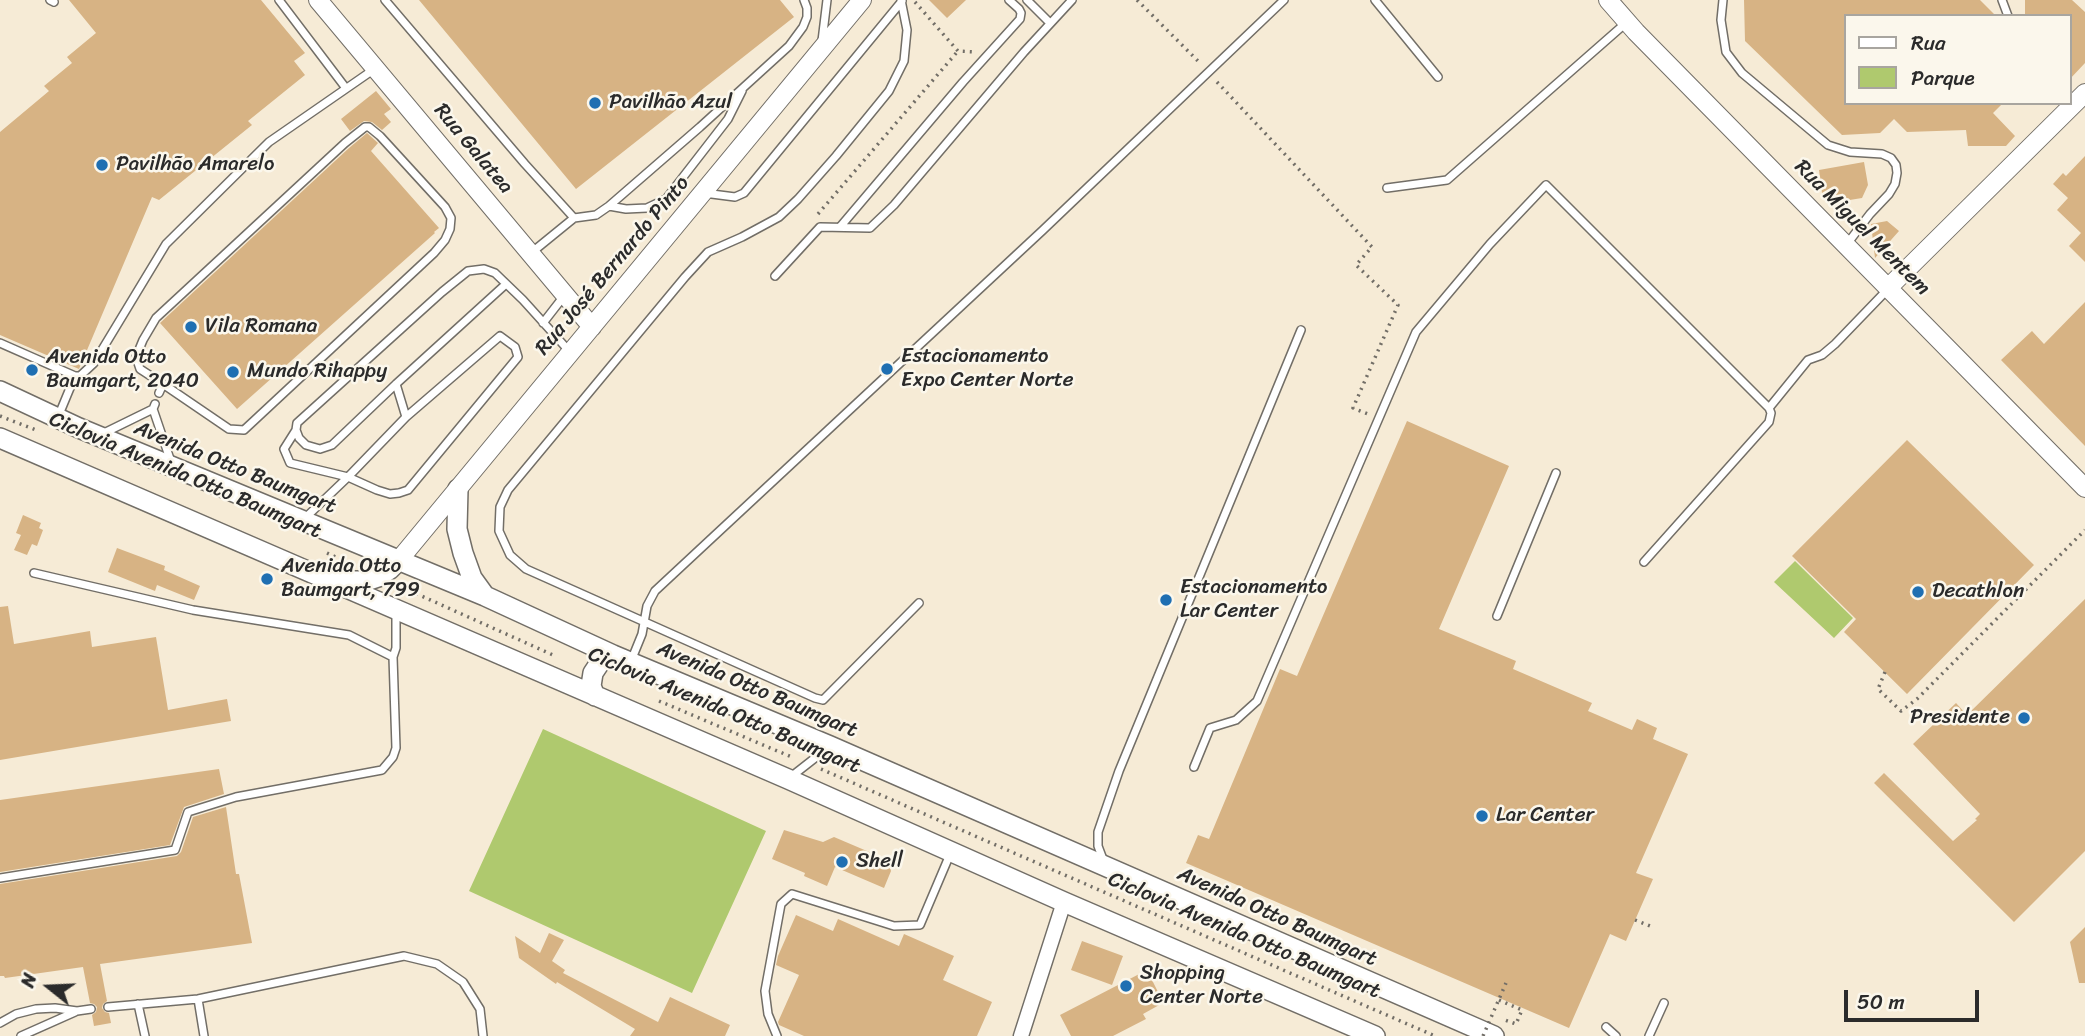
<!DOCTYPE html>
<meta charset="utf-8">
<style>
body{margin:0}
#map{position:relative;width:2085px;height:1036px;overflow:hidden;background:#f6ebd6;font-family:Sriracha,sans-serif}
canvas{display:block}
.legend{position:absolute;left:1844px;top:14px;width:228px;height:91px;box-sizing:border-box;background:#fbf7ec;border:2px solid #a8a59f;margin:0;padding:9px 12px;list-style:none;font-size:21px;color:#2b2b2b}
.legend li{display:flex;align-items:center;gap:14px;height:35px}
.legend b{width:35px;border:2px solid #a8a59f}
.north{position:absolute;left:14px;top:952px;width:70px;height:70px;-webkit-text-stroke:5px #fbf7ec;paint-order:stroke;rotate:288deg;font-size:19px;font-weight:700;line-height:28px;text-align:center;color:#2b2b2b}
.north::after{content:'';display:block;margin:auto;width:24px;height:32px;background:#2b2b2b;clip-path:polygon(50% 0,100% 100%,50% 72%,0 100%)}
.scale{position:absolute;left:1844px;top:990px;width:135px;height:32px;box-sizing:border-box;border:4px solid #2b2b2b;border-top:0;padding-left:9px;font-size:21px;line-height:24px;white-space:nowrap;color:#2b2b2b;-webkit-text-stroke:5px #fbf7ec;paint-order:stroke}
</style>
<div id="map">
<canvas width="2085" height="1036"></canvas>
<ul class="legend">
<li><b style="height:9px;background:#fff"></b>Rua</li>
<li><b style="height:19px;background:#afc96e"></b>Parque</li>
</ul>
<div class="north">N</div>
<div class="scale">50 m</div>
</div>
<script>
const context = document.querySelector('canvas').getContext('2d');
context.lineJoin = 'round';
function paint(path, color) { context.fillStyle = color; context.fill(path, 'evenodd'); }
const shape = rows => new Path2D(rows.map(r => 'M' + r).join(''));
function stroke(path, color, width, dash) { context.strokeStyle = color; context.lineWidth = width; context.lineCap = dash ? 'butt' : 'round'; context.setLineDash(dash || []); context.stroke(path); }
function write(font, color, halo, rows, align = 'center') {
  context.font = font + ' Sriracha,sans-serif'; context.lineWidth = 5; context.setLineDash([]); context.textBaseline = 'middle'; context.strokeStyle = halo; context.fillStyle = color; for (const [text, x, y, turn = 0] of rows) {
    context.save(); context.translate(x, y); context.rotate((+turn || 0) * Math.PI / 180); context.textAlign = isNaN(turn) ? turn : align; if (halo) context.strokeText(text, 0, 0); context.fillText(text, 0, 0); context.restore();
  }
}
paint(shape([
 [1795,561,1853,618,1834,638,1774,582],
 [543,729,766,831,692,993,469,891]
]), '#afc96e');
paint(shape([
 [69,0,261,0,305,53,294,61,305,75,248,121,252,125,159,200,152,197,79,369,0,335,0,132,49,91,44,86,72,63,67,57,96,33],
 [419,0,780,0,794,17,576,189],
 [929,0,966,0,947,18],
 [1744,0,1980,0,1996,16,1845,16,1845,103,2003,103,1993,113,2015,136,2006,146,1968,146,1966,130,1907,132,1894,119,1880,133,1842,135,1745,41],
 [2025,0,2072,0,2085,12,2085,63,2069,80,2069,16,2025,16],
 [376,91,391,109,384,114,391,122,382,130,372,122,364,121,350,131,341,119],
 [367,133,378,143,371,151,439,228,434,232,435,233,237,409,160,323,349,148],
 [2085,156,2085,262,2069,246,2081,233,2057,210,2068,198,2053,184,2063,173,2066,176],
 [1864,162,1868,185,1862,198,1831,203,1822,193,1819,170],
 [1887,221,1899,231,1875,258,1871,224],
 [2085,302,2085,446,2001,360,2032,331,2044,344],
 [1407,421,1509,466,1439,629,1516,661,1513,669,1592,703,1588,711,1632,730,1637,719,1657,728,1653,739,1688,754,1636,873,1653,879,1626,941,1610,934,1569,1028,1186,863,1198,835,1209,839,1280,669,1297,676],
 [1907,440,2034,565,1907,694,1844,632,1856,619,1792,556],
 [23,515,41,523,39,528,43,530,37,546,32,544,27,555,14,550,21,535,16,533],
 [117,548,165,566,164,570,200,586,194,600,157,585,155,591,108,572],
 [2085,599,2085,851,2014,922,1874,783,1884,773,1953,841,1977,820,1975,819,1980,814,1913,744,1956,703,1967,715],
 [8,606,14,644,90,631,92,647,156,637,168,710,227,699,231,721,0,760,0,607],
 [219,769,224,794,184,807,170,845,0,872,0,800],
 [226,807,236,874,239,874,252,943,100,964,107,1001,103,1004,102,1008,105,1012,109,1013,111,1023,94,1026,92,1015,96,1012,97,1007,94,1004,90,1003,83,967,5,978,4,976,0,976,0,884,177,856,181,852,193,817],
 [784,830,823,842,834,837,888,860,891,871,884,888,835,867,827,886,804,876,805,873,772,859],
 [796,915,833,931,838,919,899,946,904,934,954,956,943,980,992,1002,977,1036,804,1036,779,1025,778,1022,799,975,776,965,778,956],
 [2085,927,2085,983,2079,983,2070,942],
 [549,933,564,940,552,961,565,970,563,973,658,1022,670,997,730,1025,725,1036,630,1036,635,1029,557,982,556,984,519,958,515,936,540,953],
 [1082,941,1123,956,1112,985,1071,970],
 [1147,970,1159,994,1157,995,1161,1004,1143,1014,1146,1019,1113,1036,1071,1036,1060,1015]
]), '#d7b384');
const service = shape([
 [50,0,54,2],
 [279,0,345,87],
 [385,0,525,164,574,218,596,215,609,206,700,127,789,46,803,27,807,17,807,8,804,0],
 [901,0,907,30,904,61,889,91,836,156,798,199,779,217,742,237,708,252,685,277,508,490,500,507,499,531,510,555,526,569,815,698,823,700,919,603],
 [1027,0,1050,23],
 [1375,0,1438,77],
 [1723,0,1721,20,1726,52,1742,73,1828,145,1850,152,1882,154,1891,158,1896,165,1897,173,1895,184,1889,194,1870,214,1847,244],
 [2002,0,2008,16],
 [822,41,827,0],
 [1387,188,1447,180,1627,22],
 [704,193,735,197,744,193,902,1],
 [609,206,626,209,647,208,666,199,728,119,742,91],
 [840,227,963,82,1020,19,1021,13,1019,9,1009,0],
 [531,253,574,218],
 [775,276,820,227,870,228,894,205,1024,52,1072,0],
 [506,284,396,384,332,445,320,449,306,445,299,438,296,430,297,423,442,292,468,271,484,269,495,273,523,300,570,352],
 [543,323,564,296],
 [0,343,75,376,80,376,94,363,166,244,269,142,373,70],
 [396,384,406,417],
 [159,393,163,384,229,429,244,430,434,253,445,240,450,229,451,218,445,207,380,136,369,127,365,127,345,143,156,318,143,340,136,357,140,369,163,384],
 [1769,408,1808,360,1822,355,1835,344,1889,288],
 [153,409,171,462],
 [58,417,75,376],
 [296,430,284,449,290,463,348,477,377,490,390,494,399,493,408,490,518,357,515,347,500,336,406,417,348,477,303,520],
 [102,434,153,409,155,404],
 [34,573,193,610,349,635,393,657],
 [1497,616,1556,473],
 [631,661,642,634,647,606,655,591,1043,230,1284,0],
 [1194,767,1210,728,1236,720,1257,701,1416,332,1490,244,1546,185,1769,408,1771,413,1769,422,1644,562],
 [792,776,829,747],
 [1104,862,1098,846,1098,832,1119,771,1301,330],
 [0,878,175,850,188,812,236,797,382,770,393,757,396,748,393,657,396,648,396,614],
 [198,999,204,1036],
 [138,1004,145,1036],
 [108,1007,198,999,404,956,437,964,463,982,480,1009,483,1036],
 [0,1023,16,1014,36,1009,55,1008,77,1011,91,1009],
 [1606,1027,1616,1036],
 [21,1036,75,1012],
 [777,1036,768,1014,765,991,781,904,792,894,894,926,920,925,951,852],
 [1649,1036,1664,1003]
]);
const minor = shape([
 [1021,1036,1064,902]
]);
const tertiary = shape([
 [318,0,592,327],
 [1608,0,1636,32,2085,488],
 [1889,287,2085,93],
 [399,560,862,0]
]);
const secondary = shape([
 [0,391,79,428,485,596,613,655,830,746,1494,1036],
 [0,438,788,779,1064,902,1375,1036],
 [458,489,457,529,463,553,472,578,485,596],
 [340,578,351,581,366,581,378,577,390,569,399,560],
 [595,696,591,686,593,673,601,661,613,655]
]);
stroke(service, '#726e67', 10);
stroke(minor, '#726e67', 17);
stroke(tertiary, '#726e67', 20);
stroke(secondary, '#726e67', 22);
stroke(shape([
 [1137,0,1200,63],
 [915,2,958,51,976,52],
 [1217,82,1372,247,1356,265,1398,305,1353,408,1368,414],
 [818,214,958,51],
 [0,416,36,430],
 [327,553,342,560],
 [397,585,553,655],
 [1885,672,1878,689,1901,711,1917,699,2085,530],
 [659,701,794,758],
 [821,769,1435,1036],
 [1635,920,1650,926],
 [1499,1000,1522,1010,1516,1024,1505,1020]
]), '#726e67', 3.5, [2, 5]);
stroke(service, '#fff', 7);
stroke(minor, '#fff', 14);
stroke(tertiary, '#fff', 18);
stroke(secondary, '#fff', 19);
stroke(shape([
 [1483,1036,1506,983]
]), '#726e67', 3.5, [2, 5]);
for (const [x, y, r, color] of [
 [595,103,7,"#1f6fb2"],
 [102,165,7,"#1f6fb2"],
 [191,327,7,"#1f6fb2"],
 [887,369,7,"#1f6fb2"],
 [32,370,7,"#1f6fb2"],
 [233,372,7,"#1f6fb2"],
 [267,579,7,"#1f6fb2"],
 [1918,592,7,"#1f6fb2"],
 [1166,600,7,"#1f6fb2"],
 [2024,718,7,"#1f6fb2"],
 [1482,816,7,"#1f6fb2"],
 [842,862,7,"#1f6fb2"],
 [1126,986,7,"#1f6fb2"]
]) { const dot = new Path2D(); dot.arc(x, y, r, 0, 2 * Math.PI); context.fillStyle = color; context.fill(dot); stroke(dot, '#fbf7ec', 2.5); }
write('21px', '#2b2b2b', '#fbf7ec', [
 ["Pavilhão Azul",609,103],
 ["Pavilhão Amarelo",116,165],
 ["Vila Romana",205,327],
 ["Estacionamento",901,357],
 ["Expo Center Norte",901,381],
 ["Avenida Otto",46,358],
 ["Baumgart, 2040",46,382],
 ["Mundo Rihappy",247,372],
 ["Avenida Otto",281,567],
 ["Baumgart, 799",281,591],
 ["Estacionamento",1180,588],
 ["Lar Center",1180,612],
 ["Decathlon",1932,592],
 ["Presidente",2010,718,"right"],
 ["Lar Center",1496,816],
 ["Shell",856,862],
 ["Shopping",1140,974],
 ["Center Norte",1140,998]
], 'left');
write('21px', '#2b2b2b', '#fbf7ec', [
 ["Rua Galatea",473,149,50],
 ["Rua Miguel Mentem",1862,228,45],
 ["Rua José Bernardo Pinto",613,266,-50],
 ["Avenida Otto Baumgart",235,468,22],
 ["Ciclovia Avenida Otto Baumgart",185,476,23],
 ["Avenida Otto Baumgart",757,690,23],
 ["Ciclovia Avenida Otto Baumgart",724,711,23],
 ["Avenida Otto Baumgart",1277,917,24],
 ["Ciclovia Avenida Otto Baumgart",1244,936,23]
]);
</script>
